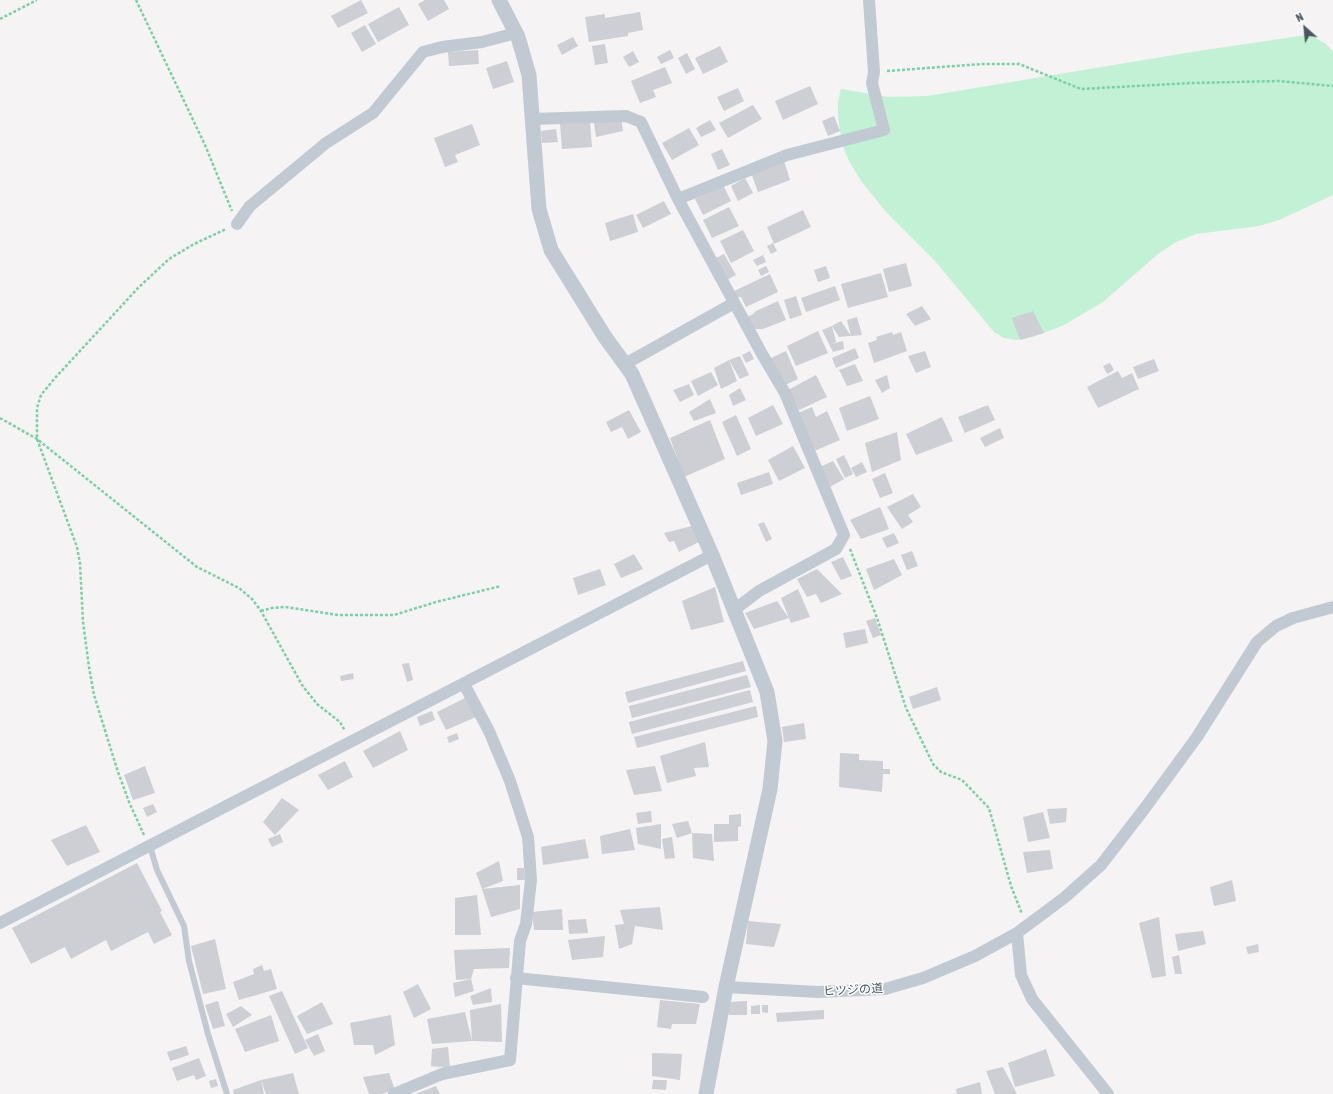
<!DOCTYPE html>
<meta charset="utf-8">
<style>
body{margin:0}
#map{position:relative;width:1333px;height:1094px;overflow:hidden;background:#f5f3f3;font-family:"Asap Condensed",sans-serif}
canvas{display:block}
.north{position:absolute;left:1285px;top:8px;width:40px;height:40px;-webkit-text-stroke:3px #fff;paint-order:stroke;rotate:333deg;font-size:11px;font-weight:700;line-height:16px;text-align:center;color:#4a5661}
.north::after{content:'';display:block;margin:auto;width:14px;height:18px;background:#4a5661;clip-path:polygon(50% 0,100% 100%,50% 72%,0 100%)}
</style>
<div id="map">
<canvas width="1333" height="1094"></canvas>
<div class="north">N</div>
</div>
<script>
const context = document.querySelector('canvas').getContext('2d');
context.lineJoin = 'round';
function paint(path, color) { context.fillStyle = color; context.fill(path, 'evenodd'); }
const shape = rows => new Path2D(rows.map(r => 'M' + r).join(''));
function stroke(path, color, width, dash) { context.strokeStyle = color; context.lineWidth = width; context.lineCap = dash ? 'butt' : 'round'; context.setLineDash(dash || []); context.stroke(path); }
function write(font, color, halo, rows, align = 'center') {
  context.font = font + ' "Asap Condensed","Noto Sans JP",sans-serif'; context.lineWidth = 3; context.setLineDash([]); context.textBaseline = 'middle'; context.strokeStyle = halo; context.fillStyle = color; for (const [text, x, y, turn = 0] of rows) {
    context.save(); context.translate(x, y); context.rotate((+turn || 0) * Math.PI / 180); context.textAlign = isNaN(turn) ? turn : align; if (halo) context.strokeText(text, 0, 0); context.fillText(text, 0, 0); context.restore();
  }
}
paint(shape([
 [1306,35,1314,37,1326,44,1333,52,1333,195,1279,220,1259,226,1196,234,1176,242,1158,254,1103,302,1064,325,1033,337,1016,340,1004,338,994,332,935,261,886,212,861,181,849,161,842,144,838,116,838,102,841,89,888,97,927,96,1192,52]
]), '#c3f1d5');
paint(shape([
 [361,0,368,13,338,28,331,16],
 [425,0,444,0,449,9,428,21,418,4],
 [399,7,409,25,378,42,368,24],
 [640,12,643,30,628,33,628,36,589,42,585,17,605,14,605,18],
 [365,25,376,44,362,52,351,33],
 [573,37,578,46,562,55,557,45],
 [605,44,608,63,595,65,592,46],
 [720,46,728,62,703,74,695,58],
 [478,50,479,64,449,66,448,52],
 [670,50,674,58,661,64,657,57],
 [633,51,639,62,629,67,623,57],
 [687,53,695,69,686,74,678,58],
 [507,61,514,82,493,89,486,68],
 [665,67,672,83,653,90,656,97,640,103,631,81],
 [810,86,818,104,783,120,775,101],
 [738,88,744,101,724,111,717,97],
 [753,105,762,119,728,138,719,123],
 [834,116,840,131,828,136,822,121],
 [621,118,623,131,596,137,594,123],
 [710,120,716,130,701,137,696,128],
 [590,122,592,147,562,149,560,124],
 [472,124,480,145,455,155,458,162,445,167,434,138],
 [689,128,699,145,672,160,662,143],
 [556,129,558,142,542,143,541,131],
 [722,149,730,165,718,170,711,154],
 [784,161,790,180,758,192,751,173],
 [745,178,753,193,738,201,731,186],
 [723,185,731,201,703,215,695,199],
 [664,201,671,214,643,228,636,215],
 [729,207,739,226,712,238,703,220],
 [803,210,811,227,774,244,767,227],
 [633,214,638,232,610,241,605,223],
 [743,230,754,251,731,263,720,241],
 [773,243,777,251,771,254,767,246],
 [724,254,736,275,725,281,714,259],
 [763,255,766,262,757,266,753,260],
 [906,263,912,286,889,292,883,269],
 [766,266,769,272,761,276,758,270],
 [826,266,830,278,818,282,814,270],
 [881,273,888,297,848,308,841,284],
 [770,274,778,292,746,307,741,297,734,298,732,292],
 [835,286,840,300,806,312,801,298],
 [796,296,802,315,790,319,784,300],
 [778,301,786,320,763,329,752,329,747,317,753,314,756,311],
 [922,306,931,319,915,326,906,314],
 [1033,311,1044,333,1020,340,1012,318],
 [857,317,862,335,851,336,847,320],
 [841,321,851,336,839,337,832,326],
 [832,326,836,342,831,344,843,341,844,349,833,352,822,330],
 [818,331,828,353,796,366,787,346],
 [892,332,893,335,901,332,907,351,874,363,868,343,877,340,876,337],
 [855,348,859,358,836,368,832,358],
 [750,351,754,359,746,363,742,355],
 [786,351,798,379,785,385,769,359],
 [925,351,931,367,916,373,908,356],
 [740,356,749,375,740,379,729,360,737,381,721,389,714,368,729,360],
 [1154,359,1159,371,1138,379,1133,367],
 [1110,363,1114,370,1107,374,1103,366],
 [855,364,863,381,847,386,839,370],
 [1118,371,1122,378,1132,373,1139,389,1098,408,1087,387],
 [711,372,718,385,698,396,691,381],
 [816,375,827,397,799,410,788,390],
 [887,375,890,388,882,393,875,380],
 [689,384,694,395,680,402,673,390],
 [740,388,746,400,733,406,729,395],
 [870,396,879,419,847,431,839,408],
 [710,399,716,413,694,421,689,412],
 [773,405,783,424,756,436,748,418],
 [988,405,995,420,965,433,958,417],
 [812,407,816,417,827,411,840,440,812,452,796,414],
 [629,410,641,432,628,439,622,427,611,432,606,422],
 [736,415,751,449,737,456,722,422],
 [942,417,953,441,916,455,906,434],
 [710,420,725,459,684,477,670,438],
 [1000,428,1004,438,985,447,980,438],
 [897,432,901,460,872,472,865,443],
 [793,446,805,468,779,481,768,460],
 [844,455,853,474,845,478,836,459],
 [833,461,844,479,830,487,820,467],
 [862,462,867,472,856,477,851,468],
 [769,472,773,484,741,495,737,483],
 [885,473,893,493,880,498,872,479],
 [913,494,921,507,908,515,913,522,902,529,887,507],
 [880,507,889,529,861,539,850,520],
 [764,522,772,539,766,542,758,524],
 [692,526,699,542,679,552,674,541,669,542,664,533],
 [894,533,899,543,887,548,882,538],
 [912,551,918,566,907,570,901,555],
 [634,554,643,569,621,578,614,564],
 [843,557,852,576,841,580,831,562],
 [894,559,902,575,874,590,866,569],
 [600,569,606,585,578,595,573,578],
 [817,569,842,594,821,603,816,594,807,597,797,579],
 [715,587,724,622,691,630,682,601],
 [798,589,810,617,791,623,789,618,754,629,745,613,777,601,789,618,781,598],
 [875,618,881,635,873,638,866,621],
 [865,629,868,643,846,648,843,633],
 [743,661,746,671,628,703,625,692],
 [409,663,413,680,407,682,402,664],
 [353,673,354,679,341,681,340,676],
 [747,675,751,687,632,718,629,706],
 [937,687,941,700,913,709,909,697],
 [750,690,753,702,632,734,629,722],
 [465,698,476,717,446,730,437,712],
 [756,706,758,717,637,748,634,737],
 [432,711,435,720,420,726,417,717],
 [804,723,806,739,784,742,782,727],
 [400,731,408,750,373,768,363,751],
 [457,733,459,739,449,743,447,737],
 [705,742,709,767,694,768,696,776,667,783,660,756],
 [840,753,859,754,859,760,883,761,883,769,890,769,890,774,883,774,882,792,839,787],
 [345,761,353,777,328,790,318,775],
 [145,766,155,793,133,800,124,775],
 [655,766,662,791,634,795,626,770],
 [282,798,299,810,275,835,263,822],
 [153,804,157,812,147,817,143,808],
 [1067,808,1066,822,1050,824,1047,809],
 [651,811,652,822,638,824,636,813],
 [1043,812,1050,838,1028,842,1023,817],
 [741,814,741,826,738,827,738,841,714,842,714,824,729,824,729,815],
 [688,821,692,833,677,838,672,824],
 [661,824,661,849,638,844,636,828],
 [86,825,100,852,67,866,51,840],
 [630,829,635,850,602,854,600,836],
 [692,833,712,834,714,861,693,858],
 [280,834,283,842,272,847,268,839],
 [672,837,675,858,665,859,662,839],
 [585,839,589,858,543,865,541,847],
 [1050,850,1053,869,1027,873,1023,852],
 [499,861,503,881,482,889,476,873],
 [137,863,162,911,160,912,172,935,154,944,148,932,111,951,106,940,71,959,65,947,31,964,12,928],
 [517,868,524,868,525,880,517,880],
 [1232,880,1236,901,1214,906,1210,887],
 [520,885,520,909,491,917,482,889],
 [477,895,481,935,455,935,455,898],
 [660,907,663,930,635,926,632,944,619,949,615,925,624,924,620,910],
 [562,909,563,930,534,930,532,912],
 [1159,917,1166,976,1152,978,1139,923],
 [586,919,588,933,569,934,568,920],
 [748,921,781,924,774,947,746,944],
 [1203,931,1206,944,1178,951,1175,934],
 [605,936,603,957,572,960,568,940],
 [215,939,226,989,203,994,191,946],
 [1258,944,1259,952,1248,954,1246,947],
 [510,948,509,968,474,969,471,979,474,991,455,997,453,983,471,979,456,980,454,950],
 [1179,955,1182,974,1175,974,1172,957],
 [262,965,264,971,271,969,277,989,239,1000,233,982,254,974,253,969],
 [418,984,431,1009,414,1018,403,992],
 [491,988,492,1002,473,1005,470,996],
 [282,991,308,1048,295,1054,269,996],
 [660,1000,700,1004,696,1024,672,1024,671,1029,657,1027],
 [218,1001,225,1026,213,1029,205,1005],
 [747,1001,747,1015,729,1015,729,1002],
 [322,1002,333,1024,307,1034,297,1016],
 [501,1004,502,1042,472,1041,470,1010],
 [760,1005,760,1014,751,1014,751,1006],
 [762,1005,768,1005,768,1013,762,1012],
 [241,1006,252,1015,233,1027,226,1014],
 [824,1010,824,1019,777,1022,776,1013],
 [465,1012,472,1041,432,1044,427,1019],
 [271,1015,279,1041,245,1052,235,1029],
 [391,1015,395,1045,375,1055,373,1045,354,1045,350,1023],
 [318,1034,325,1051,314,1056,305,1040],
 [186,1046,189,1055,170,1061,167,1052],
 [448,1047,450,1068,431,1066,432,1049],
 [1046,1049,1055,1076,1015,1087,1008,1063],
 [652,1053,682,1054,680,1080,652,1076],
 [199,1058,206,1076,196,1080,194,1075,177,1081,172,1068],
 [1003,1067,1017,1094,995,1094,986,1071],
 [293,1073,299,1094,266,1094,261,1080],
 [389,1073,395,1090,381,1094,369,1094,363,1077],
 [216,1079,218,1086,211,1088,209,1081],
 [261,1080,264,1094,234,1094,233,1090],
 [653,1080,667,1080,666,1090,652,1089],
 [980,1082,982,1094,957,1094,956,1089],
 [436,1086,440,1094,415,1094]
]), '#cdcfd5');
stroke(shape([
 [136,0,205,145,232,211],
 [0,19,37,0],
 [887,71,982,64,1019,64,1081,89,1192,83,1279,81,1333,86],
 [0,418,37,439,197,567,239,588,252,599,261,611,302,685,317,704,340,722,345,731],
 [850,549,877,618,906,708,933,764,941,772,962,780,989,808,1011,886,1022,914],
 [261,611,272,608,285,607,338,615,394,615,436,602,501,586],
 [144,835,129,802,117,769,94,695,89,667,83,622,80,563,77,547,37,439,37,408,41,395,55,378,138,288,169,259,194,244,226,229]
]), '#7ad0a6', 2.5, [3, 2]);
stroke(shape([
 [150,846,157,870,184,926,189,961,208,1034,227,1094]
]), '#c1cad2', 6);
stroke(shape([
 [532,119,626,116,641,122,678,199,762,354,785,393,844,535,836,549,759,591,734,610],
 [678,199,787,155,884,130,872,83,874,72,869,0],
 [237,224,250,206,326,143,373,113,423,52,442,47,482,42,516,33],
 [625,364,734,303],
 [0,923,712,555],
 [1017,933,1021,975,1032,999,1108,1094],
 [516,978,703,997],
 [726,987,818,992,885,989,923,978,975,956,1017,933,1064,898,1101,865,1145,808,1197,737,1257,642,1276,626,1293,618,1333,607],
 [394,1094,442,1074,510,1060,520,941,526,924,531,880,528,837,510,781,489,731,464,684]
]), '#c1cad2', 12);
stroke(shape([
 [499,0,518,37,529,75,539,209,551,250,605,337,632,374,712,555,767,692,775,741,770,789,726,987,706,1094]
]), '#c1cad2', 15);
write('12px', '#4a5661', '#fff', [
 ["ヒツジの道",853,990,-3]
]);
</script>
